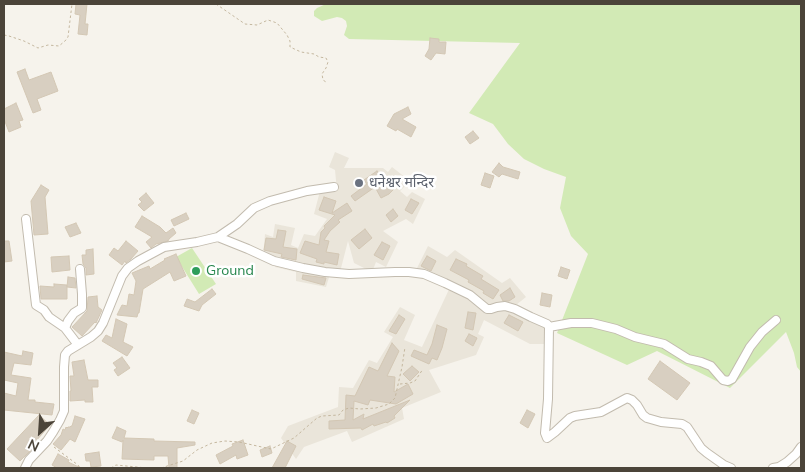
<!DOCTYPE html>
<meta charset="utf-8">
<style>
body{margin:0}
#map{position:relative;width:805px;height:472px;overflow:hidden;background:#f6f3ec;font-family:Mulish,sans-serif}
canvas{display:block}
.frame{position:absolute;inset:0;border:5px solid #4b4439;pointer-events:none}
.north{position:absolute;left:15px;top:407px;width:50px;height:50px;-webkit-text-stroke:4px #fff;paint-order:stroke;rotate:206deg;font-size:14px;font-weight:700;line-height:20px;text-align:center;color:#4b4439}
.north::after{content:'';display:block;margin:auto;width:18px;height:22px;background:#4b4439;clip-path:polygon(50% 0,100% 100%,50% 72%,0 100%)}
</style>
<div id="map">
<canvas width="805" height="472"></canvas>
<div class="frame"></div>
<div class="north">N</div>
</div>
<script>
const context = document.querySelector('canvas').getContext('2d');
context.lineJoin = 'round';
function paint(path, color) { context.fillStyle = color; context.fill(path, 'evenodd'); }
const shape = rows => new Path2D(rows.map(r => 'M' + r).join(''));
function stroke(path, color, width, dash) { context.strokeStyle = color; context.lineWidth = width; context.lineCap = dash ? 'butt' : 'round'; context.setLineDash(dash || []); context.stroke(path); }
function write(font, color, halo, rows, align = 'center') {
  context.font = font + ' Mulish,"Noto Sans Devanagari",sans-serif'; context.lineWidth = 5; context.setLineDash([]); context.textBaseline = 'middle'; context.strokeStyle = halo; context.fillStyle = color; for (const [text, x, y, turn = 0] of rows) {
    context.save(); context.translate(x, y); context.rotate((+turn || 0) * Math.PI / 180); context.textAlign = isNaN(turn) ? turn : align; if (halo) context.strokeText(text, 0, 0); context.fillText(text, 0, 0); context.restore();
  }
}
paint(shape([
 [335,152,349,158,344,168,383,168,388,172,392,167,410,181,400,191,407,197,412,192,425,199,413,224,406,219,383,231,398,242,386,267,376,262,372,272,354,263,348,241,340,272,331,271,326,287,296,281,296,272,275,267,277,260,263,257,265,234,273,237,275,224,295,228,291,245,298,248,304,234,315,236,327,219,314,214,320,191,337,191,335,170,329,167],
 [428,246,447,257,455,250,502,283,510,278,526,297,511,309,547,329,548,344,530,344,484,320,478,334,484,337,476,355,429,370,441,392,402,408,404,419,352,442,347,431,304,447,296,459,281,438,288,426,338,407,339,387,353,388,369,360,377,363,393,337,384,332,400,307,415,315,404,340,422,347,452,283,439,277,435,283,415,272]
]), '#eae5da');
paint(shape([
 [326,4,801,4,801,372,797,367,794,353,786,332,730,388,657,351,627,365,557,333,588,254,571,236,560,208,566,177,544,169,524,159,508,144,493,124,469,113,520,43,349,39,344,35,347,26,346,21,342,18,337,17,322,21,314,16,314,11,317,8],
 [192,248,216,284,199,294,176,257]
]), '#d2eab5');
const building = shape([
 [76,4,87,4,85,24,88,24,87,35,78,34,80,15,75,14,76,4],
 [430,38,439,39,439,42,446,42,445,54,436,53,431,60,425,56,429,49,430,38],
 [25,69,29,80,51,72,58,91,37,99,41,110,33,113,17,72,25,69],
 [16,103,23,120,19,121,21,127,9,132,4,119,4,109,16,103],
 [408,107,411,114,402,119,416,127,411,137,397,129,396,131,387,126,394,114,408,107],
 [473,131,479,138,470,144,465,137,473,131],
 [499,163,503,167,520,172,518,179,502,174,499,177,492,172,499,163],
 [377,171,386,183,394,175,401,182,389,194,381,198,375,187,355,201,351,196,367,184,364,180,377,171],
 [485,173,494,176,490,188,481,185,485,173],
 [41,185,49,190,45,197,48,234,34,235,31,201,41,185],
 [146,193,154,203,144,211,138,205,142,202,139,199,146,193],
 [324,197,336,201,332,213,347,203,352,211,338,220,340,222,330,231,324,240,329,241,326,252,339,254,337,265,324,262,324,264,316,262,317,259,300,253,305,241,319,245,321,232,325,228,324,226,335,215,319,210,324,197],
 [411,199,419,203,412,214,405,210,411,199],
 [393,209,398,216,391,222,386,215,393,209],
 [186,213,189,219,174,226,171,220,186,213],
 [142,216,160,227,166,233,173,228,176,233,169,239,168,241,156,244,151,248,146,242,152,237,135,227,142,216],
 [76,223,81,233,70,237,65,227,76,223],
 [365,229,372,238,359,249,351,240,365,229],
 [278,230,286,231,283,247,297,249,296,260,281,257,282,254,264,250,266,238,276,239,278,230],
 [4,241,9,241,12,261,4,262,4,241],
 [126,241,138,251,131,259,126,263,125,261,122,265,109,255,114,248,118,251,126,241],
 [382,242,390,246,383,260,374,255,382,242],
 [93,249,94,274,86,275,86,268,83,264,82,255,86,255,86,250,93,249],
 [176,254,186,276,174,281,170,272,143,289,139,313,138,313,137,317,117,315,122,305,127,306,129,294,134,295,136,281,132,273,149,266,150,269,165,260,164,259,176,254],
 [69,256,70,270,52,272,51,257,69,256],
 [427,256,436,261,431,271,421,266,427,256],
 [456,259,467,264,466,266,483,276,481,279,499,290,493,299,483,293,484,291,468,282,469,280,450,270,456,259],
 [561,267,570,270,567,279,558,276,561,267],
 [303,275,326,278,324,285,302,279,303,275],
 [68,277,75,278,76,288,67,287,68,277],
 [54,284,67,285,67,299,41,299,40,286,54,287,54,284],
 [510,288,515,297,509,301,503,301,500,295,510,288],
 [212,289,216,294,202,305,199,311,184,306,187,299,195,302,212,289],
 [542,293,552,295,550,307,540,305,542,293],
 [97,296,98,307,102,310,96,323,95,322,82,336,72,327,87,311,88,297,97,296],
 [468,312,476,313,473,330,465,328,468,312],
 [399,315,405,319,396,334,389,331,399,315],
 [509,315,523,322,518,331,504,323,509,315],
 [116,319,127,324,123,342,133,347,127,356,102,341,106,335,112,338,116,319],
 [437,325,447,329,442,348,437,360,432,358,429,364,411,356,414,350,427,355,432,344,437,325],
 [469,334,477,338,473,346,465,341,469,334],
 [392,343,399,351,387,376,395,377,394,392,408,384,413,394,396,404,370,400,368,405,354,401,353,420,364,414,363,419,410,400,394,416,395,418,387,423,386,422,374,426,373,424,362,430,361,428,329,429,329,421,345,420,346,395,355,396,369,367,378,371,392,343],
 [23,351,33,353,31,365,14,363,11,375,31,378,28,400,35,400,35,402,54,404,52,415,4,410,4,393,16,396,18,383,4,380,4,352,22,356,23,351],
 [122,357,130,368,118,376,114,370,117,368,113,363,122,357],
 [84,360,88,380,98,380,98,387,92,387,93,402,85,402,85,400,70,401,70,391,71,391,70,376,74,376,72,362,84,360],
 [660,361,690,383,677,400,648,379,660,361],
 [412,366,419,372,410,381,403,374,412,366],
 [192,410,199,413,194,424,187,421,192,410],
 [527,410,535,414,528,428,520,423,527,410],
 [39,415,50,425,35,442,37,444,20,461,7,449,39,415],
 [75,416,85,419,75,442,70,439,61,450,53,444,61,435,63,429,65,430,66,427,67,428,68,427,70,427,71,426,72,426,75,416],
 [117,427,126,431,124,438,154,439,154,441,195,442,195,445,177,448,177,468,169,468,168,456,154,456,154,460,122,459,123,440,122,442,112,438,117,427],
 [243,440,248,455,237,459,236,455,220,464,216,455,233,446,232,444,243,440],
 [287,441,296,446,285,468,272,468,287,441],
 [270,446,272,453,262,457,260,450,270,446],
 [99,452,101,466,91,467,90,461,86,461,85,454,99,452],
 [58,454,69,460,68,462,81,468,57,468,52,465,58,454]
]);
paint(building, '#d8cfc1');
stroke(building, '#d3c7b4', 1);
const street = shape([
 [26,219,36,305,44,310,49,317,65,328],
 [218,237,248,249,274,261,303,268,325,272,349,274,395,272,409,272,424,274,445,283,470,295,487,309,491,309,497,307,505,306,515,309,531,317,547,324,549,327],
 [549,327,548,399,545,433,547,438,555,432,570,418,575,416,601,412,627,398,632,400,637,405,643,415,647,418,661,422,682,424,687,427,701,448,707,453,724,465,731,468],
 [549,327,571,323,592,323,616,329,635,337,664,344,688,359,701,362,711,366,723,380,728,381,732,379,750,347,762,332,776,320],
 [78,345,65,328,68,321,74,313,82,308,82,294,80,269],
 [25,468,29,460,47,441,53,432,60,420,64,411,64,367,65,355,68,351,91,337,98,331,103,323,122,276,128,268,138,261,164,247,197,242,218,237,237,224,254,208,270,201,307,191,334,187],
 [773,468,779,467,787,462,796,454,801,447]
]);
stroke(street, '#c2bbae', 10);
stroke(shape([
 [216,4,245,24,257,25,268,20,277,23,287,35,290,41,290,47,301,52,314,54,319,57,326,58,328,62,326,68,322,74,323,80,326,82],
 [4,35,9,36,24,41,38,48,48,45,59,46,65,41,68,37,72,4],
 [400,384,410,383,415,381,423,369],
 [54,447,78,465,80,468],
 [111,468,116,465,147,468],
 [161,468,183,461,197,450,212,443,225,441,239,442,271,449,294,438,317,418,322,416,339,415,343,410,349,408,360,409,376,408,389,404,395,398,402,367,405,347]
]), '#c4b79f', 1, [2.5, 2.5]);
stroke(street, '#fff', 8);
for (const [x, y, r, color] of [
 [359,183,5,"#6b7280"],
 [196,271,5,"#2e9e5b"]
]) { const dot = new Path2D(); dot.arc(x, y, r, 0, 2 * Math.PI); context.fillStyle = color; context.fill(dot); stroke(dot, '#fff', 2); }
write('14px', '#5b616d', '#fff', [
 ["धनेश्वर मन्दिर",369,183]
], 'left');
write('14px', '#27864d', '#fff', [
 ["Ground",206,271]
], 'left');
</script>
